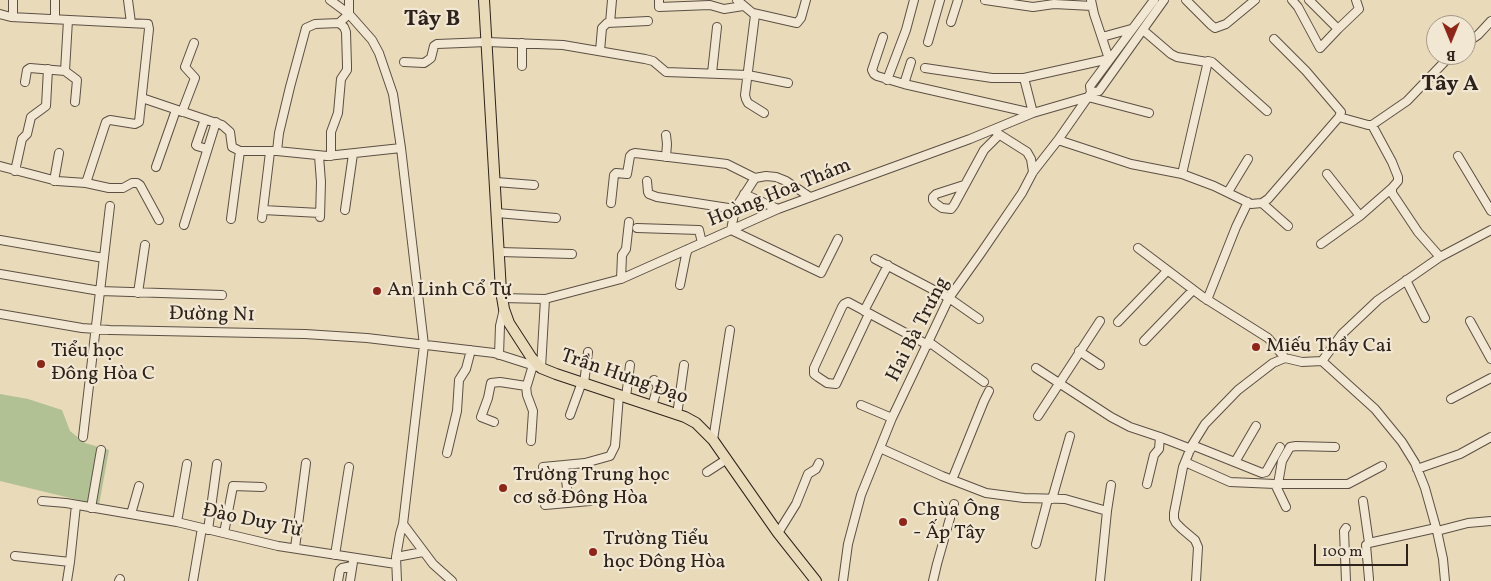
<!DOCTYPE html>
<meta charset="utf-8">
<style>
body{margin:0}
#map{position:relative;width:1491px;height:581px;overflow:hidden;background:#e9daba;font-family:Vollkorn,serif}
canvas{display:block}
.north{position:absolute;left:1426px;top:15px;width:50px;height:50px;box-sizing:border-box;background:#f1e7d2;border:1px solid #a39889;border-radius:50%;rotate:180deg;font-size:14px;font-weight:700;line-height:20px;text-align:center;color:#2d221c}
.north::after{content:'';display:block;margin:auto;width:18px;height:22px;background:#8f2418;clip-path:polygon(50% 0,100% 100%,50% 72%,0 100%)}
.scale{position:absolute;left:1314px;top:544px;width:94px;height:22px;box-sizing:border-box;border:2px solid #2d221c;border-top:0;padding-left:6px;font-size:15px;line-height:18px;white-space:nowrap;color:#2d221c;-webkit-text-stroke:4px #f1e7d2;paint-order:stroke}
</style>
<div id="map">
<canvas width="1491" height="581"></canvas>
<div class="north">B</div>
<div class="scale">100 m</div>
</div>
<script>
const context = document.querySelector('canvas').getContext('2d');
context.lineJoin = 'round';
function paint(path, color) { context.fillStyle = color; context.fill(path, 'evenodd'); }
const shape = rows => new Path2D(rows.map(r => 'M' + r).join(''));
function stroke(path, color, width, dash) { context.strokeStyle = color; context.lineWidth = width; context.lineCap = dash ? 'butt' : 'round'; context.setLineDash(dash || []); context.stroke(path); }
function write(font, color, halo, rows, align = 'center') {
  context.font = font + ' Vollkorn,serif'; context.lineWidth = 4.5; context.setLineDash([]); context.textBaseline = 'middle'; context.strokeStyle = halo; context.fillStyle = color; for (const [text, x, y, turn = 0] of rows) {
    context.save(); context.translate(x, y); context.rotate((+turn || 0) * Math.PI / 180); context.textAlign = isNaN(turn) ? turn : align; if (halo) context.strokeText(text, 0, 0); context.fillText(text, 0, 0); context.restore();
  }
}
paint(shape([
 [0,394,28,399,62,410,70,431,85,443,109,450,99,505,0,481]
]), '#b1c194');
const minor = shape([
 [13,0,13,17],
 [128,0,131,23],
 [330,0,349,14,372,40,379,53,393,94,401,148,424,345,403,524,433,564,452,581],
 [659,0,659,7,710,5,724,9,743,6],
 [737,0,755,15,745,95,746,99,748,103,764,113],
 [985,0,1033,7,1054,4,1092,6],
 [1186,0,1211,25,1215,28,1226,24,1255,0],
 [1292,0,1298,7,1320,48,1338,29,1359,9,1356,0],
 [1309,0,1338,29],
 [753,13,797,23,801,18,806,0],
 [0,14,11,17,148,24,149,29,139,122,135,124,110,120,106,122,86,183],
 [55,19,55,0],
 [951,22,958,0],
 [610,23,612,0],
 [1143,30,1171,54,1177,57,1207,62],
 [883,37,872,70,874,74,877,76,904,84,1032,113],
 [1102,37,1131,29],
 [928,42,940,0],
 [1466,43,1478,35,1491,21],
 [600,51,602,28,607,23,648,21],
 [404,62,424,63,427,61,431,58,434,46,437,44,487,42,563,45,645,59,653,61,666,72,748,75,788,83],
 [522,66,522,43],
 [925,68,992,78,1024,78,1109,59,1094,14,1091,0],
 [65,71,68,20],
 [712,73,717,27],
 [1024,78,1033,113],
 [887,80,906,30,914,0],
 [25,82,27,70,30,68,65,71,77,80,75,102],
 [904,84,911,62],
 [1091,93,1099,91,1164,0],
 [142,98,222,125,230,132,232,147,240,151,277,151,327,156,401,148],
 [182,112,195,78,185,67,194,43],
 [1339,117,1368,125,1372,125,1407,101,1451,55],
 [205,119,196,145,197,146,207,149],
 [1372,125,1392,162,1398,177,1398,181,1392,188,1392,193,1418,232,1440,257],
 [997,133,1027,152,1031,159,1033,172],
 [666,135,667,144,666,157],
 [1058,140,1131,164,1182,174,1214,186,1251,204,1262,203,1268,199,1339,117,1341,112,1306,71,1274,39],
 [277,151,279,133,290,87,306,28,315,24,339,23,349,14,349,0],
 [319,156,321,182,320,217],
 [331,156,331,132,338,113,341,79,347,70,347,65,346,32,344,27,339,23],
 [1458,156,1491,211],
 [0,166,57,181,86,183,109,188,123,188,132,183,137,183,140,185,159,220],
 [156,167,176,110],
 [15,171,22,139,27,134,31,117,46,106,48,69],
 [1182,174,1208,61,1212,62,1267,111],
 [1327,174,1360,216],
 [755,178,735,209,731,230,821,273,838,239],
 [54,181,59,153],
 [647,181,648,192,649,194,657,197,735,209],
 [496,182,534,185],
 [964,185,936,194,933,197,933,200,935,203,942,208,951,209,954,205,984,150,999,135],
 [1228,192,1248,159],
 [744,194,778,209],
 [611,203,614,175,616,173,627,174,630,156,632,154,635,153,727,164,755,178,766,176,776,177,786,181,810,197],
 [1262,203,1288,226],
 [263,210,320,213],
 [345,210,353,154],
 [497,213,556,218],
 [262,218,270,152],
 [231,219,240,151],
 [184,225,216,122],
 [637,228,699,230,702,243],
 [0,240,104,258],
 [1321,244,1360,216,1392,188],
 [1138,248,1203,297,1268,338,1285,358],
 [500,252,572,254],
 [875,259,949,298,979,319],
 [0,274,100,291,222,295],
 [621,279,622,255,626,249,629,222],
 [1406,280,1425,318],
 [680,285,686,255,688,249],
 [138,293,145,245],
 [502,298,545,299,621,279,778,209,970,139,1033,113,1088,97,1149,113],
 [1207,300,1236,227,1248,202],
 [864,311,888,265],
 [0,314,82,328,110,330,305,334,367,338,494,353,541,368,545,299],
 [869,314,836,384,827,383,818,377,814,374,814,368,842,307,844,304,848,302,928,345],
 [1470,321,1491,359],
 [1118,322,1167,271],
 [1144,341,1193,290],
 [929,342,984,382],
 [1079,351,1100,365],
 [499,355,500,326,504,309],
 [1036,368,1111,417,1130,427,1160,437,1191,449],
 [584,383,588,352],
 [626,397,630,365],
 [1451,399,1491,378],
 [861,405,892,418],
 [652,406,658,386,654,380],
 [570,415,582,382],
 [677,415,684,365],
 [1038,416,1100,321],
 [494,422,481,417,488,398,491,383,500,382,526,386],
 [83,437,110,206],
 [713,440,730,330],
 [531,441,533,411,527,395,526,386,527,385,533,365],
 [1192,445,1262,473,1266,472,1280,447],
 [880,448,942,476,986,493,1024,498,1065,499,1107,511,1100,581],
 [447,453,457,411,459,380,466,369,471,350],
 [1185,462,1230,482,1275,484,1348,484,1382,466],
 [1235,462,1256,426],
 [564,465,569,503],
 [543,467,585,463,610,456,615,446,619,395],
 [1417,469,1460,454,1491,437],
 [707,472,727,459],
 [952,480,984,401,989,391],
 [1147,484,1154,455,1159,449,1160,437],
 [1275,484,1286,507],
 [1278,484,1282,461,1290,447,1296,446,1335,447],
 [1052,499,1070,436],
 [42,501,66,503,177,522,278,546,396,564],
 [1363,501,1369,543],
 [545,505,590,501],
 [91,508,101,450],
 [1107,511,1111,485],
 [131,514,139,486],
 [177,522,187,464],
 [208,530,217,464],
 [1437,531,1468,523,1491,521],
 [224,533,233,486,262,487],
 [778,533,796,504,808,474,816,469,819,463],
 [1036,544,1048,499],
 [295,548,306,463],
 [335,555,349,467],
 [15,556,70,562],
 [396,557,423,552],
 [1369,579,1366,545,1369,543,1436,528],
 [67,581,70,562,76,505],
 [119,581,120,579],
 [193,581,202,528],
 [338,581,340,570,342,568,352,566],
 [350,581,353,562],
 [397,581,396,557,400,534,403,524],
 [843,581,848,544,861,495,892,418,949,298,981,253,1022,193,1033,172,1058,140,1088,97,1091,93,1090,86,1154,0],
 [933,581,937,564,954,504],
 [1196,581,1198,547,1195,540,1182,529,1176,523,1174,519,1174,513,1183,467,1192,445,1205,424,1238,390,1273,363,1285,358,1302,362,1322,361],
 [1346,581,1344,531,1346,528],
 [1445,581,1443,559,1437,531,1425,488,1415,463,1402,442,1375,409,1322,361,1342,334,1378,300,1440,257,1491,230]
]);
const major = shape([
 [484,0,501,291,504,309,509,323,531,357,541,368,556,374,685,417,696,423,713,440,778,533,816,581]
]);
stroke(minor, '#5c5044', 10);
stroke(major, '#2d221c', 12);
stroke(minor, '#f1e7d2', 8);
stroke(major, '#e9daba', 10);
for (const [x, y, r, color] of [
 [377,291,5,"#8f2418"],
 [1256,347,5,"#8f2418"],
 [41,364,5,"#8f2418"],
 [503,488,5,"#8f2418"],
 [903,522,5,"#8f2418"],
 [593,552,5,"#8f2418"]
]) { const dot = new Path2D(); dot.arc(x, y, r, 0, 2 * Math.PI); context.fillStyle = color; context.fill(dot); stroke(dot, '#f1e7d2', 2); }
write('20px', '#2d221c', '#f1e7d2', [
 ["Hoàng Hoa Thám",780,194,-22],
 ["Đường N1",212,316,1],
 ["Hai Bà Trưng",919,330,-63],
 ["Trần Hưng Đạo",624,378,19],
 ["Đào Duy Từ",252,522,12]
]);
write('20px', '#2d221c', '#f1e7d2', [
 ["An Linh Cổ Tự",387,291],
 ["Miếu Thầy Cai",1266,347],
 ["Tiểu học",51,352],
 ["Đông Hòa C",51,375],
 ["Trường Trung học",513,476],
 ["cơ sở Đông Hòa",513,499],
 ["Chùa Ông",913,511],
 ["- Ấp Tây",913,534],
 ["Trường Tiểu",603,540],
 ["học Đông Hòa",603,563]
], 'left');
write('bold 22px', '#2d221c', '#f1e7d2', [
 ["Tây B",432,21],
 ["Tây A",1450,86]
]);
</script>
